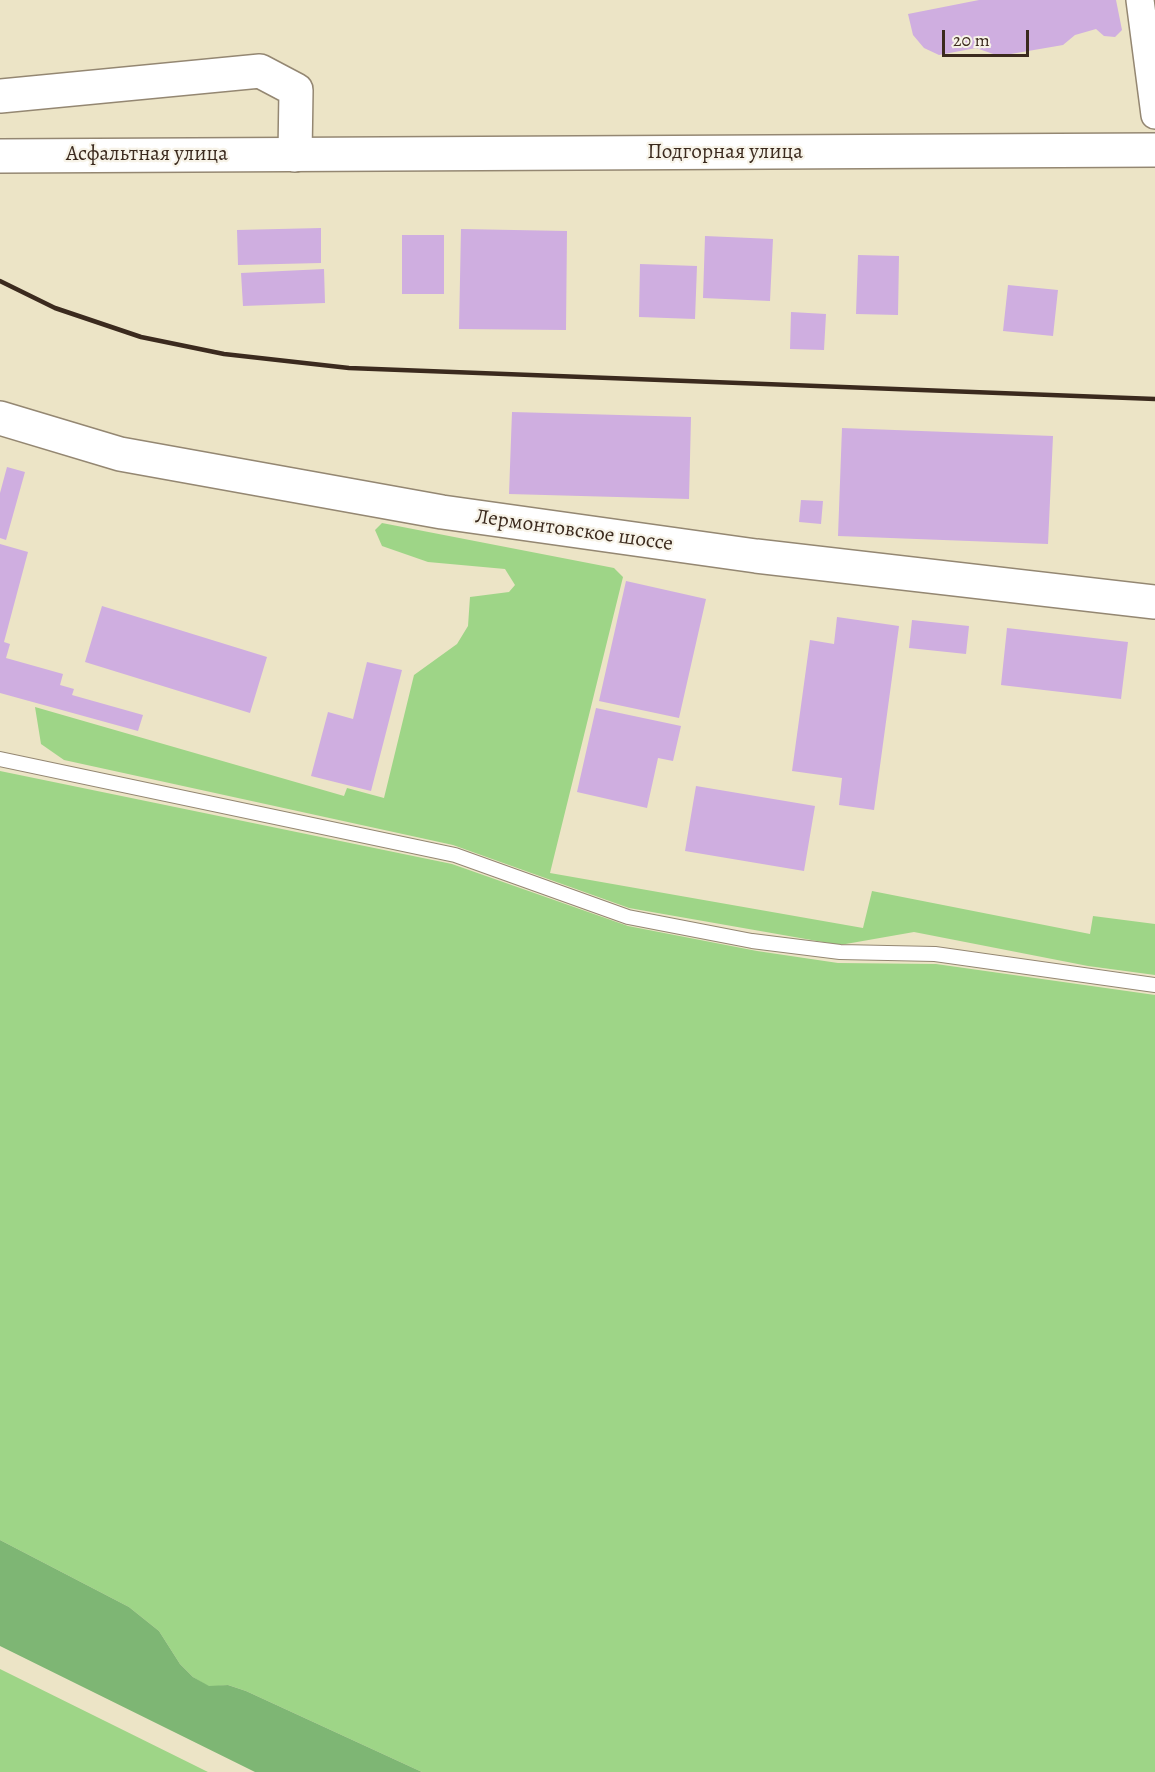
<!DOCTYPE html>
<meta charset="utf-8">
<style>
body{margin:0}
#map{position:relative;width:1155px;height:1772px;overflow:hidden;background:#ece4c6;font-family:Alegreya,serif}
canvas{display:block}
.scale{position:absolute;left:942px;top:30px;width:87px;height:27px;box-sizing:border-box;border:3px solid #3b2a1e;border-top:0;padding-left:8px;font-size:18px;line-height:21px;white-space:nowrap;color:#3b2a1e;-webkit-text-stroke:4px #f7f3e8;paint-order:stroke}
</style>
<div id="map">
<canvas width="1155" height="1772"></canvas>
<div class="scale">20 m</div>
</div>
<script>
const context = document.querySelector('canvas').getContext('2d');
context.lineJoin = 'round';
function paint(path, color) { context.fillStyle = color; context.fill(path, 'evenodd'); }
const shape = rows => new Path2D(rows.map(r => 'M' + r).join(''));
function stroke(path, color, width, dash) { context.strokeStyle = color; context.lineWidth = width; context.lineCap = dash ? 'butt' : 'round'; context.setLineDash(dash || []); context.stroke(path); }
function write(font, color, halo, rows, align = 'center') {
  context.font = font + ' Alegreya,serif'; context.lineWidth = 4.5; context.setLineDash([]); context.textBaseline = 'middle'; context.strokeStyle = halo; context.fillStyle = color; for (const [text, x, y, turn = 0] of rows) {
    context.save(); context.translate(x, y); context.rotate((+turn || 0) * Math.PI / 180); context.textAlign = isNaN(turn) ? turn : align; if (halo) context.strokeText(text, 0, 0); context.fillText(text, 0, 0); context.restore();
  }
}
paint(shape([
 [382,523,614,568,623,577,550,873,863,928,872,891,1090,934,1093,916,1155,924,1155,975,1088,966,914,932,840,945,629,908,453,845,64,760,41,744,35,707,344,796,347,788,384,798,414,675,457,644,468,626,470,597,509,592,515,585,505,569,428,562,382,546,375,530],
 [0,771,452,864,628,926,757,951,838,963,936,964,1155,995,1155,1772,422,1772,246,1691,228,1685,209,1687,193,1677,180,1664,159,1631,129,1607,0,1540],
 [0,1669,208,1772,0,1772]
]), '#9ed587');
paint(shape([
 [0,1540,129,1607,159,1631,180,1664,193,1677,209,1686,228,1685,246,1691,422,1772,255,1772,0,1646]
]), '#7eb674');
paint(shape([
 [979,0,1116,0,1122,30,1115,37,1104,36,1096,29,1075,35,1063,45,999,56,976,48,939,55,924,48,913,35,908,14],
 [321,228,321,263,238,265,237,230],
 [461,229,567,231,566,330,459,329],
 [402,235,444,235,444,294,402,294],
 [705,236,773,239,770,301,703,298],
 [858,255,899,256,898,315,856,314],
 [640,264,697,266,695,319,639,317],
 [324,269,325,303,243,306,241,273],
 [1008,285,1058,290,1053,336,1003,331],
 [791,312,826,314,824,350,790,349],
 [512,412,691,417,689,499,509,494],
 [842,428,1053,436,1048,544,838,536],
 [7,467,25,472,6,540,0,538,0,493],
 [801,500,823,501,821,524,799,522],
 [0,544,28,552,4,642,10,644,6,658,63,674,60,685,74,689,72,695,143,715,138,731,0,693],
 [626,581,706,599,679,718,599,701],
 [102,606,267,657,250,713,85,662],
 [837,617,899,626,874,810,839,805,842,778,792,771,810,640,834,644],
 [912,620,969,626,966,654,909,648],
 [1007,628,1128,642,1121,699,1001,685],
 [367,662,402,670,371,791,311,776,328,712,353,719],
 [596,708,681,726,673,761,658,758,647,808,577,792],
 [696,786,815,806,804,871,685,851]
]), '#cfaee0');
const service = shape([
 [0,759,455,855,628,917,752,941,840,952,935,954,1155,985]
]);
const minor = shape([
 [1140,0,1155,115]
]);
const tertiary = shape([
 [0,96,260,71,296,90,295,155],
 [0,418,120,454,442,512,756,556,1155,602]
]);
const primary = shape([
 [0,156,1155,150]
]);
stroke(service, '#948772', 16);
stroke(minor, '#948772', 30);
stroke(tertiary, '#948772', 36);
stroke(primary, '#948772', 36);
stroke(service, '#fff', 14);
stroke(minor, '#fff', 27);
stroke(tertiary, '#fff', 33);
stroke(primary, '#fff', 33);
stroke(shape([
 [0,281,55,308,141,337,224,354,349,368,1155,399]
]), '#3b2a1e', 4.5);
write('21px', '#3b2a1e', '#f7f3e8', [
 ["Подгорная улица",725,153],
 ["Асфальтная улица",147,155],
 ["Лермонтовское шоссе",574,531,8]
]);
</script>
